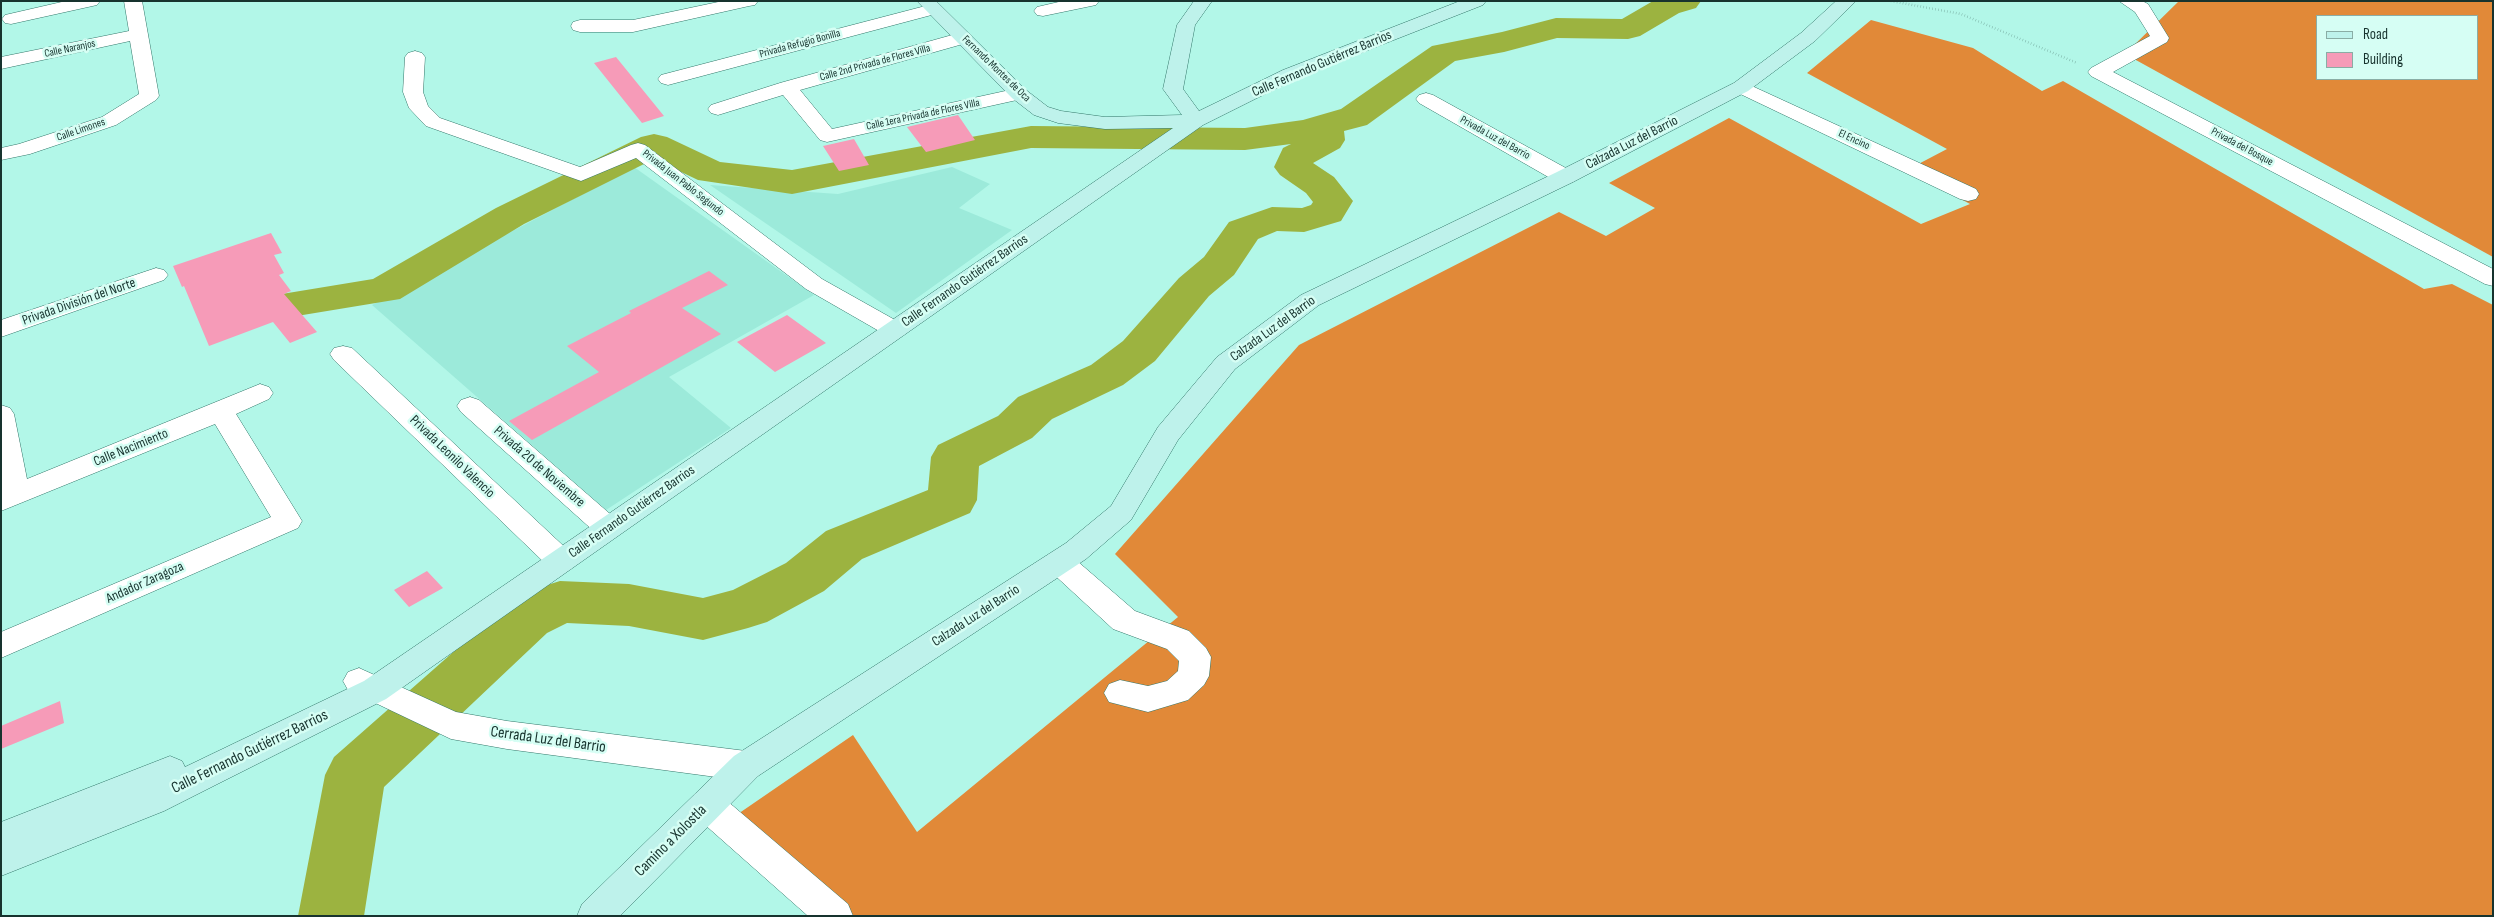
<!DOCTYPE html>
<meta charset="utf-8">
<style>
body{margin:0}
#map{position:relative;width:2494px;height:917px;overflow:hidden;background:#b2f7e8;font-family:"Sofia Sans Condensed",sans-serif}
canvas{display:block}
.frame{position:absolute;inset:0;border:2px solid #17332e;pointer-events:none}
.legend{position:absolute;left:2316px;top:15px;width:162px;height:65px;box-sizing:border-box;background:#d6fef4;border:1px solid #8aada5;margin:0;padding:6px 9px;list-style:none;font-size:15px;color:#17332e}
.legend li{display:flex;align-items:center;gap:10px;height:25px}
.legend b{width:25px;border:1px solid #8aada5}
</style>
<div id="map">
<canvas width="2494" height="917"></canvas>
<div class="frame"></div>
<ul class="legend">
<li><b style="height:6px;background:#bef2eb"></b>Road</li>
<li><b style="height:14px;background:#f69bb8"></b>Building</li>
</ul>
</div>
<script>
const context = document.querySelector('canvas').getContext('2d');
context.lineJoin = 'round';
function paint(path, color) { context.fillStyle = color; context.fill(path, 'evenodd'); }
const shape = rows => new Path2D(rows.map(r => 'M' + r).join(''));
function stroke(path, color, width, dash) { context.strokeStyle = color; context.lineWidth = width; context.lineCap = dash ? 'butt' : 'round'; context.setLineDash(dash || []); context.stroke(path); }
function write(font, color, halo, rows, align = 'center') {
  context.font = font + ' "Sofia Sans Condensed",sans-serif'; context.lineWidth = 5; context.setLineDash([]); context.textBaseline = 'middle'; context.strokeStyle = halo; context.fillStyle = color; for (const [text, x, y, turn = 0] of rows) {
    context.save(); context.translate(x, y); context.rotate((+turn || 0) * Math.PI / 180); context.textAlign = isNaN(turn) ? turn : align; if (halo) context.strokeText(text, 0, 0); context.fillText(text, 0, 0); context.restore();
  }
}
paint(shape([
 [634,167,814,295,669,377,731,428,606,510,372,305],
 [952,167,990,184,959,208,1012,230,896,313,710,185,838,194]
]), '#9ceada');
paint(shape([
 [2179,1,2493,1,2493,257,2125,54],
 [2318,16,2478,16,2478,79,2318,79],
 [1871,20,1973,48,2042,91,2063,81,2424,289,2452,284,2493,305,2493,916,825,916,735,816,853,735,917,832,1178,617,1115,554,1299,345,1559,212,1606,236,1655,208,1609,183,1729,118,1921,224,1970,204,1907,170,1947,149,1807,73]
]), '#e18938');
paint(shape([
 [1653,1,1701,1,1696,8,1679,13,1640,36,1628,39,1557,38,1504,52,1455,61,1367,125,1344,131,1345,140,1340,148,1313,163,1334,177,1353,201,1341,221,1304,232,1277,231,1258,239,1234,275,1209,296,1155,361,1123,385,1052,419,1032,438,979,466,977,500,970,513,862,559,824,591,767,622,748,628,703,640,629,626,567,623,547,633,384,787,364,916,298,916,325,775,334,757,509,603,541,587,560,581,629,584,703,598,733,590,786,563,826,531,928,490,931,457,938,445,998,416,1018,397,1091,365,1123,341,1179,278,1204,257,1229,222,1272,207,1302,208,1311,205,1313,202,1306,193,1280,175,1274,167,1283,148,1291,144,1245,150,1031,148,792,194,698,180,654,159,524,224,400,299,230,327,215,323,208,314,215,305,373,279,496,208,641,137,654,134,667,137,720,162,792,170,1031,126,1245,128,1303,120,1341,109,1432,46,1502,32,1556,18,1622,19,1653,1]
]), '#9cb340');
paint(shape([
 [616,57,664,116,642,123,594,63],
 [958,115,975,140,926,152,907,127],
 [854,139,869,165,839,171,823,146],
 [271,233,282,253,274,255,284,273,279,275,291,291,284,294,317,332,290,343,273,322,209,346,184,286,182,287,173,266],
 [709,271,728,285,682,308,721,334,532,440,509,421,599,372,567,346,631,313,629,311],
 [787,315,826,343,775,372,737,342],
 [427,571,443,588,409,607,394,590],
 [60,701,64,723,1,749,1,726]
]), '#f69bb8');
const street = shape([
 [66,1,100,1,97,5,11,24,5,23,2,19,5,15,66,1],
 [124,1,142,1,159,96,156,100,116,125,30,154,1,160,1,148,19,144,102,117,139,94,130,41,1,69,1,57,129,31,124,1],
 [723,1,758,1,755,5,749,6,633,32,580,32,573,30,571,26,573,22,580,20,633,20,723,1],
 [1063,1,1099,1,1096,5,1043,16,1037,15,1034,11,1037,7,1063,1],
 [2119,1,2142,1,2148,4,2169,38,2167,42,2113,72,2493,269,2493,286,2485,284,2091,76,2088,72,2091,68,2150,36,2135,12,2119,1],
 [933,4,939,5,942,9,939,13,668,85,661,83,658,79,661,75,933,4],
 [963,32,970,34,972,38,970,42,800,90,832,129,1019,88,1026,90,1029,94,1026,98,827,142,820,140,783,95,718,115,711,113,708,109,711,105,780,83,963,32],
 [415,51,422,53,425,57,423,92,428,106,440,118,580,167,631,145,638,143,645,145,822,279,904,325,907,330,904,335,895,338,886,335,806,289,636,158,581,181,426,126,409,108,403,92,405,57,408,53,415,51],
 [1741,81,1976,189,1979,194,1976,199,1968,201,1960,199,1734,91,1731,87,1734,83,1741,81],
 [1426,93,1433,95,1573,172,1576,177,1573,182,1565,183,1557,182,1419,103,1416,99,1419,95,1426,93],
 [156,268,164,270,168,275,164,280,1,337,1,320,156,268],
 [343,346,352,348,571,553,576,561,571,569,561,572,551,569,334,360,330,354,334,348,343,346],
 [260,384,269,387,273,393,269,399,236,414,302,521,298,528,1,658,1,632,271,517,215,424,1,511,1,405,10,408,14,414,27,479,260,384],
 [470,397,479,400,617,520,621,527,617,534,607,538,597,534,461,412,457,406,461,400,470,397],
 [1059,551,1069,554,1135,611,1189,631,1206,648,1211,657,1209,676,1204,685,1188,700,1148,712,1109,702,1104,693,1109,684,1120,680,1148,686,1167,681,1178,671,1179,661,1167,649,1113,629,1049,570,1044,562,1049,554,1059,551],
 [359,668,456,712,507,721,746,751,758,756,763,766,758,776,746,781,507,749,451,739,348,690,343,681,348,672,359,668],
 [707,790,719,794,848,904,853,916,808,916,695,816,690,805,695,794,707,790]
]);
const secondary = shape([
 [917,1,936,1,1026,90,1048,107,1061,111,1105,117,1182,115,1163,89,1177,25,1194,1,1212,1,1195,25,1183,89,1199,111,1283,70,1460,1,1486,1,1483,5,1297,78,1203,125,386,699,164,811,1,876,1,822,170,756,182,761,185,767,364,681,1173,128,1105,129,1058,123,1034,115,1012,98,917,1],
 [1836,1,1856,1,1815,41,1748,91,1573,182,1319,305,1235,369,1178,440,1131,520,1086,559,758,776,620,916,577,916,582,904,734,756,1066,543,1111,506,1158,427,1217,357,1301,295,1557,172,1734,83,1801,33,1836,1]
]);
stroke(street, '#33776a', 1);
stroke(secondary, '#33776a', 1);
stroke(shape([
 [1891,1,1961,14,2077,63]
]), '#76aba0', 2.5, [0.5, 2.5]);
paint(street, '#fff');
paint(secondary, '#bef2eb');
write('11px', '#17332e', '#d6fef4', [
 ["Privada Refugio Bonilla",800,44,-15],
 ["Calle Naranjos",70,49,-12],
 ["Calle 2nd Privada de Flores Villa",875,63,-15],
 ["Fernando Montes de Oca",996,69,44],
 ["Calle 1era Privada de Flores Villa",923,115,-12],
 ["Calle Limones",81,130,-19],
 ["Privada Luz del Barrio",1495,138,29],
 ["El Encino",1854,140,25],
 ["Privada del Bosque",2242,147,28],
 ["Privada Juan Pablo Segundo",683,183,38]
]);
write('14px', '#17332e', '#d6fef4', [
 ["Calle Fernando Gutiérrez Barrios",1322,64,-23],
 ["Calzada Luz del Barrio",1632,143,-27],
 ["Calle Fernando Gutiérrez Barrios",965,281,-35],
 ["Privada División del Norte",79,302,-19],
 ["Calzada Luz del Barrio",1273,329,-36],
 ["Calle Nacimiento",131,448,-22],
 ["Privada Leonilo Valencio",452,457,44],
 ["Privada 20 de Noviembre",539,467,41],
 ["Calle Fernando Gutiérrez Barrios",632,512,-35],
 ["Andador Zaragoza",145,583,-24],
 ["Calzada Luz del Barrio",976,616,-33]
]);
write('16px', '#17332e', '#d6fef4', [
 ["Cerrada Luz del Barrio",548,740,8],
 ["Calle Fernando Gutiérrez Barrios",250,752,-26],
 ["Camino a Xolostla",671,841,-45]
]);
</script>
